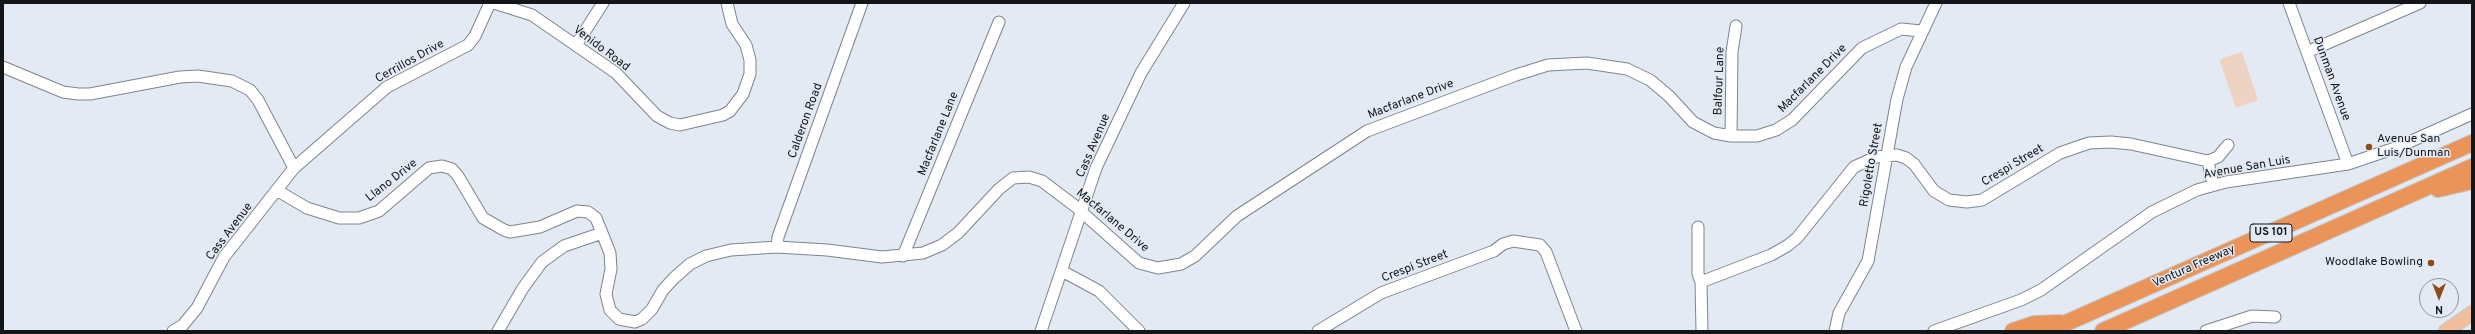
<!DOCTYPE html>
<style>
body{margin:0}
#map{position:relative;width:2475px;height:334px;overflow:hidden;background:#e3eaf4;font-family:Overpass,sans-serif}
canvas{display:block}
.frame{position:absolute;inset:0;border:4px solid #131519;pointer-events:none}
.north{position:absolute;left:2419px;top:278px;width:40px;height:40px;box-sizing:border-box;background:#e3eaf4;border:1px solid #90959c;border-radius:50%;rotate:180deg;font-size:11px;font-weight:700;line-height:16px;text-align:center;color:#131519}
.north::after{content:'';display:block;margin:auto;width:14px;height:18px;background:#8e4c1a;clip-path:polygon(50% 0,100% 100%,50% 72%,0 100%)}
</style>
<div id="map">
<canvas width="2475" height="334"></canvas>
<div class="frame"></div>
<div class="north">N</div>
</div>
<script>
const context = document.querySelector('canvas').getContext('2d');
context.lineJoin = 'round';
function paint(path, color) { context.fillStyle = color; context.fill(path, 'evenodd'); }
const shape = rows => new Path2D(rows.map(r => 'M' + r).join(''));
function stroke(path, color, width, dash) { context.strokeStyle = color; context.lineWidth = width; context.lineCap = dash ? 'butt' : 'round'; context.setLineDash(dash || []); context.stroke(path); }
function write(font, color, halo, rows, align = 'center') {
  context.font = font + ' Overpass,sans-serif'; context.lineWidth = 3; context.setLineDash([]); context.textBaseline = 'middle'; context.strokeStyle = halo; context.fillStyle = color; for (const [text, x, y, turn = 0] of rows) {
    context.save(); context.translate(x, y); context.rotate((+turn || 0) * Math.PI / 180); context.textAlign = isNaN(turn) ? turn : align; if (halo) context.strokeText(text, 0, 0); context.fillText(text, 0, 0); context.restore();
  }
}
paint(shape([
 [2242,52,2258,100,2236,108,2220,62,2222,58]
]), '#eed3c3');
const minor = shape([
 [494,3,532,15,616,73,657,116,670,123,680,125,723,115,730,111,743,94,750,74,750,60,746,45,732,24,727,3],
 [2289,3,2348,164],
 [576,45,603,3],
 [2307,52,2420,3],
 [3,67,63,92,78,94,90,94,180,77,198,76,232,81,250,90,258,100,294,168],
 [1731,136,1732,52,1736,26],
 [2208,161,2218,157,2228,145],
 [278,191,307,208,339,218,359,218,379,211,429,168,442,166,452,169,458,176,483,218,504,230,510,232,540,227,577,211,588,212,596,218,610,253,611,269,606,294,610,310,619,319,635,322,642,319,652,309,663,290,674,278,690,264,706,256,731,250,777,247,827,250,882,257,923,253,942,245,958,233,999,189,1013,178,1029,177,1042,181,1075,206,1139,263,1158,268,1181,264,1195,256,1237,216,1367,131,1516,75,1548,65,1587,63,1627,69,1650,80,1669,96,1693,122,1714,133,1731,136,1757,136,1776,130,1792,120,1862,48,1901,29,1921,31],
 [1698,227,1698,274,1701,282,1702,331],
 [777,247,778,237,862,3],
 [903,256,999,22],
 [1062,271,1099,291,1139,331],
 [1701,282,1771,255,1787,246,1797,238,1854,167,1876,157,1897,155,1906,158,1914,164,1934,191,1949,200,1967,202,1982,200,2060,153,2089,143,2111,142,2131,144,2208,161,2213,185],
 [173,331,183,325,197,308,224,257,294,168,387,87,468,45,475,36,490,3],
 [498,331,523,288,542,262,564,246,602,233],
 [1041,331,1096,168,1141,73,1184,3],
 [1318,331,1381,293,1494,251,1503,244,1513,241,1540,245,1546,252,1576,331],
 [1835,331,1839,313,1868,261,1897,99,1906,67,1936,3],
 [1934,331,2021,300,2041,290,2152,212,2197,190,2226,182,2348,164,2398,147,2472,114],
 [2206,331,2252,316,2275,317]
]);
const major = shape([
 [2446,331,2472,313]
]);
const highway = shape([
 [2438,189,2472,181],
 [2013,331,2034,324,2060,323],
 [2048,331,2472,143],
 [2103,331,2472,167]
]);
stroke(minor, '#7e858d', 13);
stroke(major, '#c6c7c8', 16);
stroke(highway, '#c6c7c8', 18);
stroke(minor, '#fff', 11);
stroke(major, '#f2bf9c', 14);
stroke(highway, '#ea945a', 16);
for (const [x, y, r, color] of [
 [2369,147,4,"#8e4c1a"],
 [2431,263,4,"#8e4c1a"]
]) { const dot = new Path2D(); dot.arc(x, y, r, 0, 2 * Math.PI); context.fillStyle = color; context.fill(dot); stroke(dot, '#e3eaf4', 1.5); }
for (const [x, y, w] of [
 [2271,233,42]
]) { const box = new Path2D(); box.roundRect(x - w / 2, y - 9, w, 18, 3); context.fillStyle = '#e3eaf4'; context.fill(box); stroke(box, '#131519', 1); }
write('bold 11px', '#131519', null, [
 ["US 101",2271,233]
]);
write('12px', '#131519', '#e3eaf4', [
 ["Venido Road",601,49,37],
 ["Cerrillos Drive",410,62,-29],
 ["Macfarlane Drive",1813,79,-45],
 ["Dunman Avenue",2331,79,70],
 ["Balfour Lane",1720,81,-88],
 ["Macfarlane Drive",1411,100,-21],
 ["Calderon Road",806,121,-70],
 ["Macfarlane Lane",939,134,-68],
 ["Cass Avenue",1094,146,-67],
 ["Rigoletto Street",1872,165,-80],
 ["Crespi Street",2013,166,-31],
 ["Avenue San Luis",2247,168,-10],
 ["Llano Drive",392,181,-38],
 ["Macfarlane Drive",1112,221,40],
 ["Cass Avenue",230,232,-53],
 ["Crespi Street",1415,267,-21],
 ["Ventura Freeway",2194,267,-24]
]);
write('12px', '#131519', '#e3eaf4', [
 ["Avenue San",2377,140],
 ["Luis/Dunman",2377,154],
 ["Woodlake Bowling",2423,263,"right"]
], 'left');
</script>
